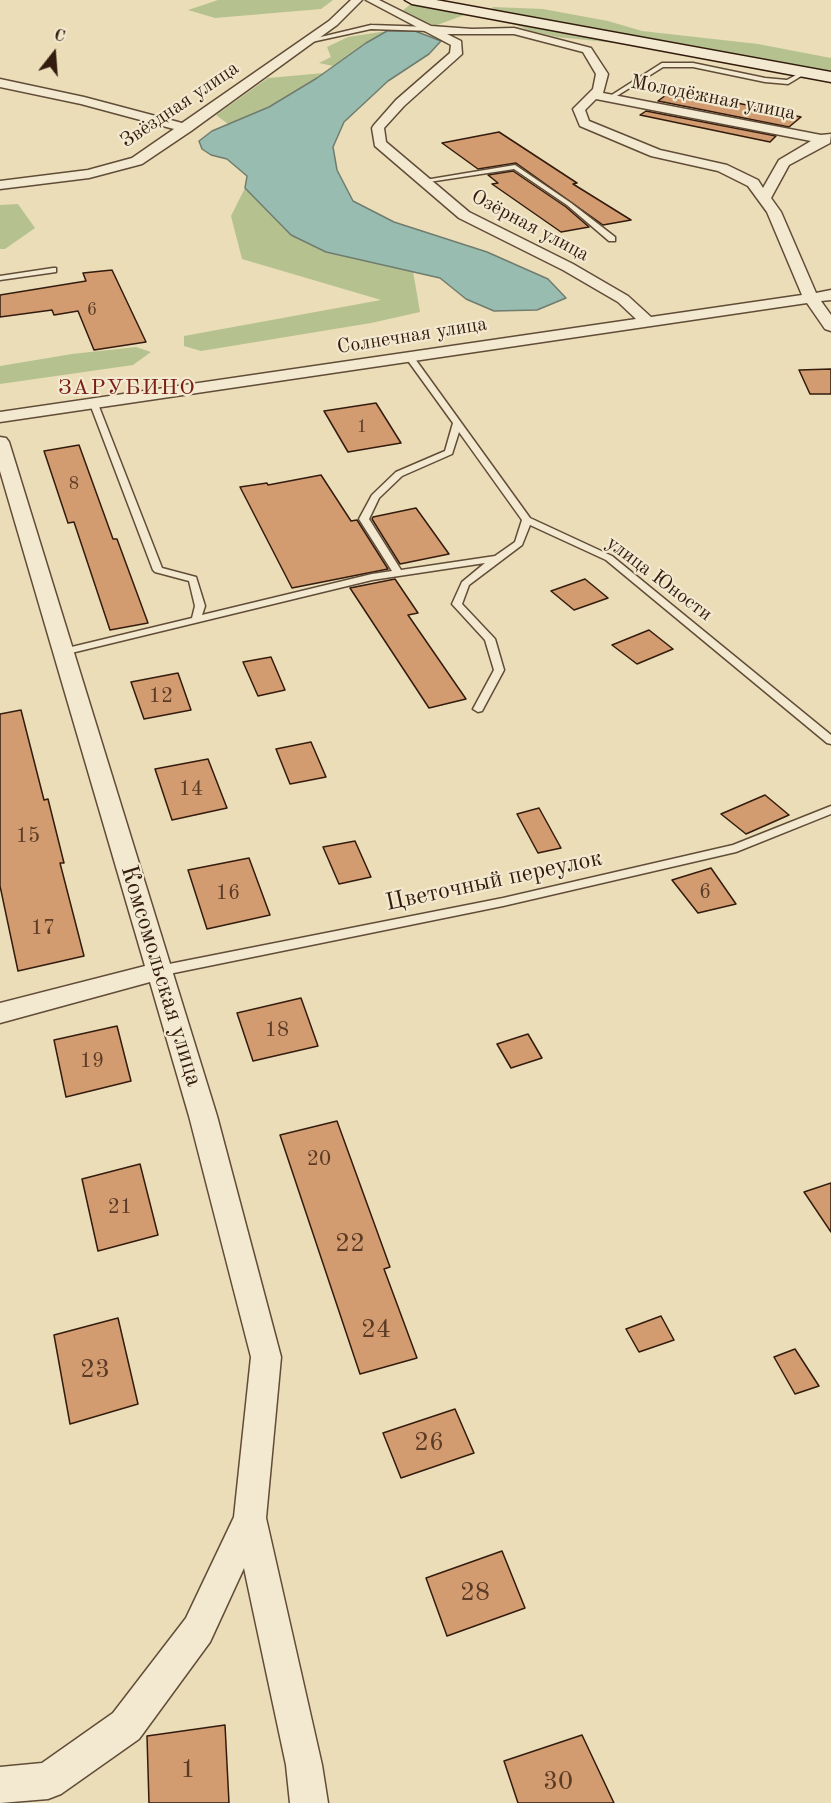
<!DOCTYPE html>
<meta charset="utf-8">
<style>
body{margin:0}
#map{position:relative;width:831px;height:1803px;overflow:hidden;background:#ebddb7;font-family:"Old Standard TT",serif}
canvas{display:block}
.north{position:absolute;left:24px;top:24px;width:60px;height:60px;-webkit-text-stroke:4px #f2e9d0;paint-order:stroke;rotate:17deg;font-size:16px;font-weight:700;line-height:24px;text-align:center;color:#331b0e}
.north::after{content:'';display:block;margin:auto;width:21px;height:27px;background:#331b0e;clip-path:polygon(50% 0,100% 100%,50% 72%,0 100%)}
</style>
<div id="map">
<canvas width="831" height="1803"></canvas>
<div class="north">С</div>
</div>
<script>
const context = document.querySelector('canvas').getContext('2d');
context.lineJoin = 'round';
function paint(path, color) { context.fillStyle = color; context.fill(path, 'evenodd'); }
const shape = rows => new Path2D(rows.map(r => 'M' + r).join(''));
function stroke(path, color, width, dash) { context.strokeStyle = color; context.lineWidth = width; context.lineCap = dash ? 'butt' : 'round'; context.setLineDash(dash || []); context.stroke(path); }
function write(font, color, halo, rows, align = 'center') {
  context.font = font + ' "Old Standard TT",serif'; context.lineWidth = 4.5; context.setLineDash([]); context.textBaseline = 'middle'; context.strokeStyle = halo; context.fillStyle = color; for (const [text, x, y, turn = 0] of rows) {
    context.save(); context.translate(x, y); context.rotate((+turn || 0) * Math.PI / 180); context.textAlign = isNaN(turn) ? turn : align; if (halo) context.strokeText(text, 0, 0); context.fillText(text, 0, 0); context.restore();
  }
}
paint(shape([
 [218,0,333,0,321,9,215,18,188,10],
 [412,3,467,14,429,28,395,17],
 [493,7,543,9,608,21,642,31,758,44,831,58,831,74,491,10],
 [501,19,646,46,557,37,531,31],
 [387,31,333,66,319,63,331,57,327,47,348,37],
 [324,73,269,107,228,124,216,115,268,78],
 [245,188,291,235,413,271,420,312,371,323,201,351,184,346,184,336,381,300,242,259,231,216],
 [18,204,35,228,5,249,0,249,0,205],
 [136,347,151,352,133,365,0,384,0,366,72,354]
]), '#b5c290');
const water = shape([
 [387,31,415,31,441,41,429,54,388,81,344,122,333,147,337,170,353,201,394,222,487,252,548,279,566,298,537,310,494,311,466,299,440,278,326,252,291,235,245,188,247,176,227,159,211,155,202,149,199,141,212,131,269,107,317,78,366,43,387,31]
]);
paint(water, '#98bcaf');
stroke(water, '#707c6f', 1.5);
const building = shape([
 [670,92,719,99,801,117,789,127,658,101,670,92],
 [646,111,776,136,770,142,640,115,646,111],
 [499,132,577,183,573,184,631,220,603,225,516,163,478,169,442,143,499,132],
 [513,171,566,207,589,227,561,232,492,184,498,183,488,175,513,171],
 [112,270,146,342,94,350,78,311,54,315,52,310,0,317,0,295,86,281,83,273,112,270],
 [831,369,831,394,810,394,799,370,831,369],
 [376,403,401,443,348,452,324,411,376,403],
 [79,445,113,539,117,539,148,623,110,630,74,522,68,523,44,451,79,445],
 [321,475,351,521,357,520,388,569,292,588,240,487,267,483,268,485,321,475],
 [416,508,449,554,400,564,372,519,373,517,416,508],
 [395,579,418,613,408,615,466,699,429,708,350,588,395,579],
 [585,579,608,598,574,610,551,591,585,579],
 [649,630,673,649,637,664,612,645,649,630],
 [271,657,285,690,258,696,243,662,271,657],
 [178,673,191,710,144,719,131,682,178,673],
 [21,710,44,800,48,799,64,863,60,863,84,956,18,971,0,886,0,714,21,710],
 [311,742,326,777,290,784,276,749,311,742],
 [208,759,227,808,172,820,155,769,208,759],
 [765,795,789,815,746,834,721,814,765,795],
 [539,808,561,848,538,853,517,814,539,808],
 [355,841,371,877,339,884,323,847,355,841],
 [249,858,270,915,207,929,188,870,249,858],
 [711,868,736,904,698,913,672,880,711,868],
 [301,998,318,1046,253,1061,237,1013,301,998],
 [117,1026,131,1081,66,1097,54,1040,117,1026],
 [528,1034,542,1058,511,1068,497,1044,528,1034],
 [337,1121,390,1267,384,1269,417,1358,360,1374,280,1135,337,1121],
 [140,1164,158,1235,98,1251,82,1179,140,1164],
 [831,1183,831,1232,804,1192,831,1183],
 [661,1316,674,1340,639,1352,626,1329,661,1316],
 [118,1318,138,1404,70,1424,54,1335,118,1318],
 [795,1349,819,1386,795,1394,774,1357,795,1349],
 [455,1409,474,1453,401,1478,383,1433,455,1409],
 [502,1551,525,1608,447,1636,426,1578,502,1551],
 [225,1725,229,1803,149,1803,147,1736,225,1725],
 [582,1735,614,1803,518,1803,504,1761,582,1735]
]);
paint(building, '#d29c70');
stroke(building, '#331b0e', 1.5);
const lane = shape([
 [371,25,430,27,433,29,430,31,371,29,307,43,304,41,371,25],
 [662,63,693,63,765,78,787,80,803,71,808,72,788,84,765,82,693,67,663,67,612,99,607,98,662,63],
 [515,165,571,203,615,237,615,241,609,241,567,205,514,169,422,183,419,181,515,165],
 [53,268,56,268,56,272,0,280,0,276,53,268],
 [407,356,413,356,530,518,612,556,831,735,831,744,827,743,606,560,530,525,522,545,469,585,462,604,495,639,504,670,482,711,478,712,473,709,494,670,485,640,452,604,462,582,485,563,372,580,63,655,59,654,59,650,192,618,195,606,189,581,155,572,153,570,90,404,91,402,98,404,162,568,196,577,205,606,202,615,372,574,392,571,359,519,372,495,396,472,445,451,453,423,406,358,407,356],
 [459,432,522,520,515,542,495,556,401,570,369,519,379,498,402,476,452,454,459,432],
 [831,806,831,814,736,852,503,906,159,976,155,974,153,971,155,968,159,966,503,898,733,845,831,806]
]);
const street = shape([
 [351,0,362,0,337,25,191,131,142,164,89,178,0,189,0,181,88,170,132,158,174,129,81,104,0,87,0,79,84,97,182,123,329,21,351,0],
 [366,0,379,0,431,26,472,29,514,28,591,48,608,74,603,93,821,135,831,134,830,143,789,165,771,198,781,212,816,293,831,290,831,300,821,301,831,315,831,331,825,329,807,303,0,422,0,412,636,319,618,302,563,270,459,218,375,146,372,128,374,125,396,100,450,53,451,45,366,0],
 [447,34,514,34,583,52,596,74,593,89,573,109,580,126,651,156,718,171,748,186,767,212,802,295,651,317,628,296,573,264,469,212,386,142,384,128,404,106,462,54,461,41,447,34],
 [596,99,811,141,779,160,763,188,758,180,727,165,660,150,589,121,585,110,596,99],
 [0,437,6,438,9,442,217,1116,281,1357,266,1518,322,1765,328,1803,290,1803,286,1765,244,1568,210,1642,139,1739,61,1794,48,1799,0,1803,0,1767,42,1763,113,1713,186,1618,234,1517,251,1357,189,1116,150,982,0,1023,0,1003,145,966,0,471,0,437]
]);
const secondary = shape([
 [405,0,436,0,831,72,831,82,412,4,405,0]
]);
stroke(lane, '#614c38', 3);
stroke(street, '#614c38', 3);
stroke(secondary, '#331b0e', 3);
paint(lane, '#f2e9d0');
paint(street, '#f2e9d0');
paint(secondary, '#f2e9d0');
write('18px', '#5b3b26', null, [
 ["6",92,310],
 ["1",362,427],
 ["8",74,484]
]);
write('20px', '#331b0e', '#f2e9d0', [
 ["Молодёжная улица",713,98,11],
 ["Звёздная улица",180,105,-34],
 ["Озёрная улица",530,226,28],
 ["Солнечная улица",412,336,-9],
 ["улица Юности",659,579,37]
]);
write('21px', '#5b3b26', null, [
 ["12",161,696],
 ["14",191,789],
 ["15",28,836],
 ["6",705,892],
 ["16",228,893],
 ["17",43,928],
 ["18",277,1030],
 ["19",92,1061],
 ["20",319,1159],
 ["21",120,1207]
]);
context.letterSpacing = '1.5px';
write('22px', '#7a1f14', '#f2e9d0', [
 ["ЗАРУБИНО",127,388]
]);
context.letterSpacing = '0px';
write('24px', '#331b0e', '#f2e9d0', [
 ["Цветочный переулок",494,881,-12],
 ["Комсомольская улица",161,976,73]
]);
write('26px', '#5b3b26', null, [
 ["22",350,1244],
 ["24",376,1330],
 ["23",95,1370],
 ["26",429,1443],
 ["28",475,1593],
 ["1",188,1770],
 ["30",558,1782]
]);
</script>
